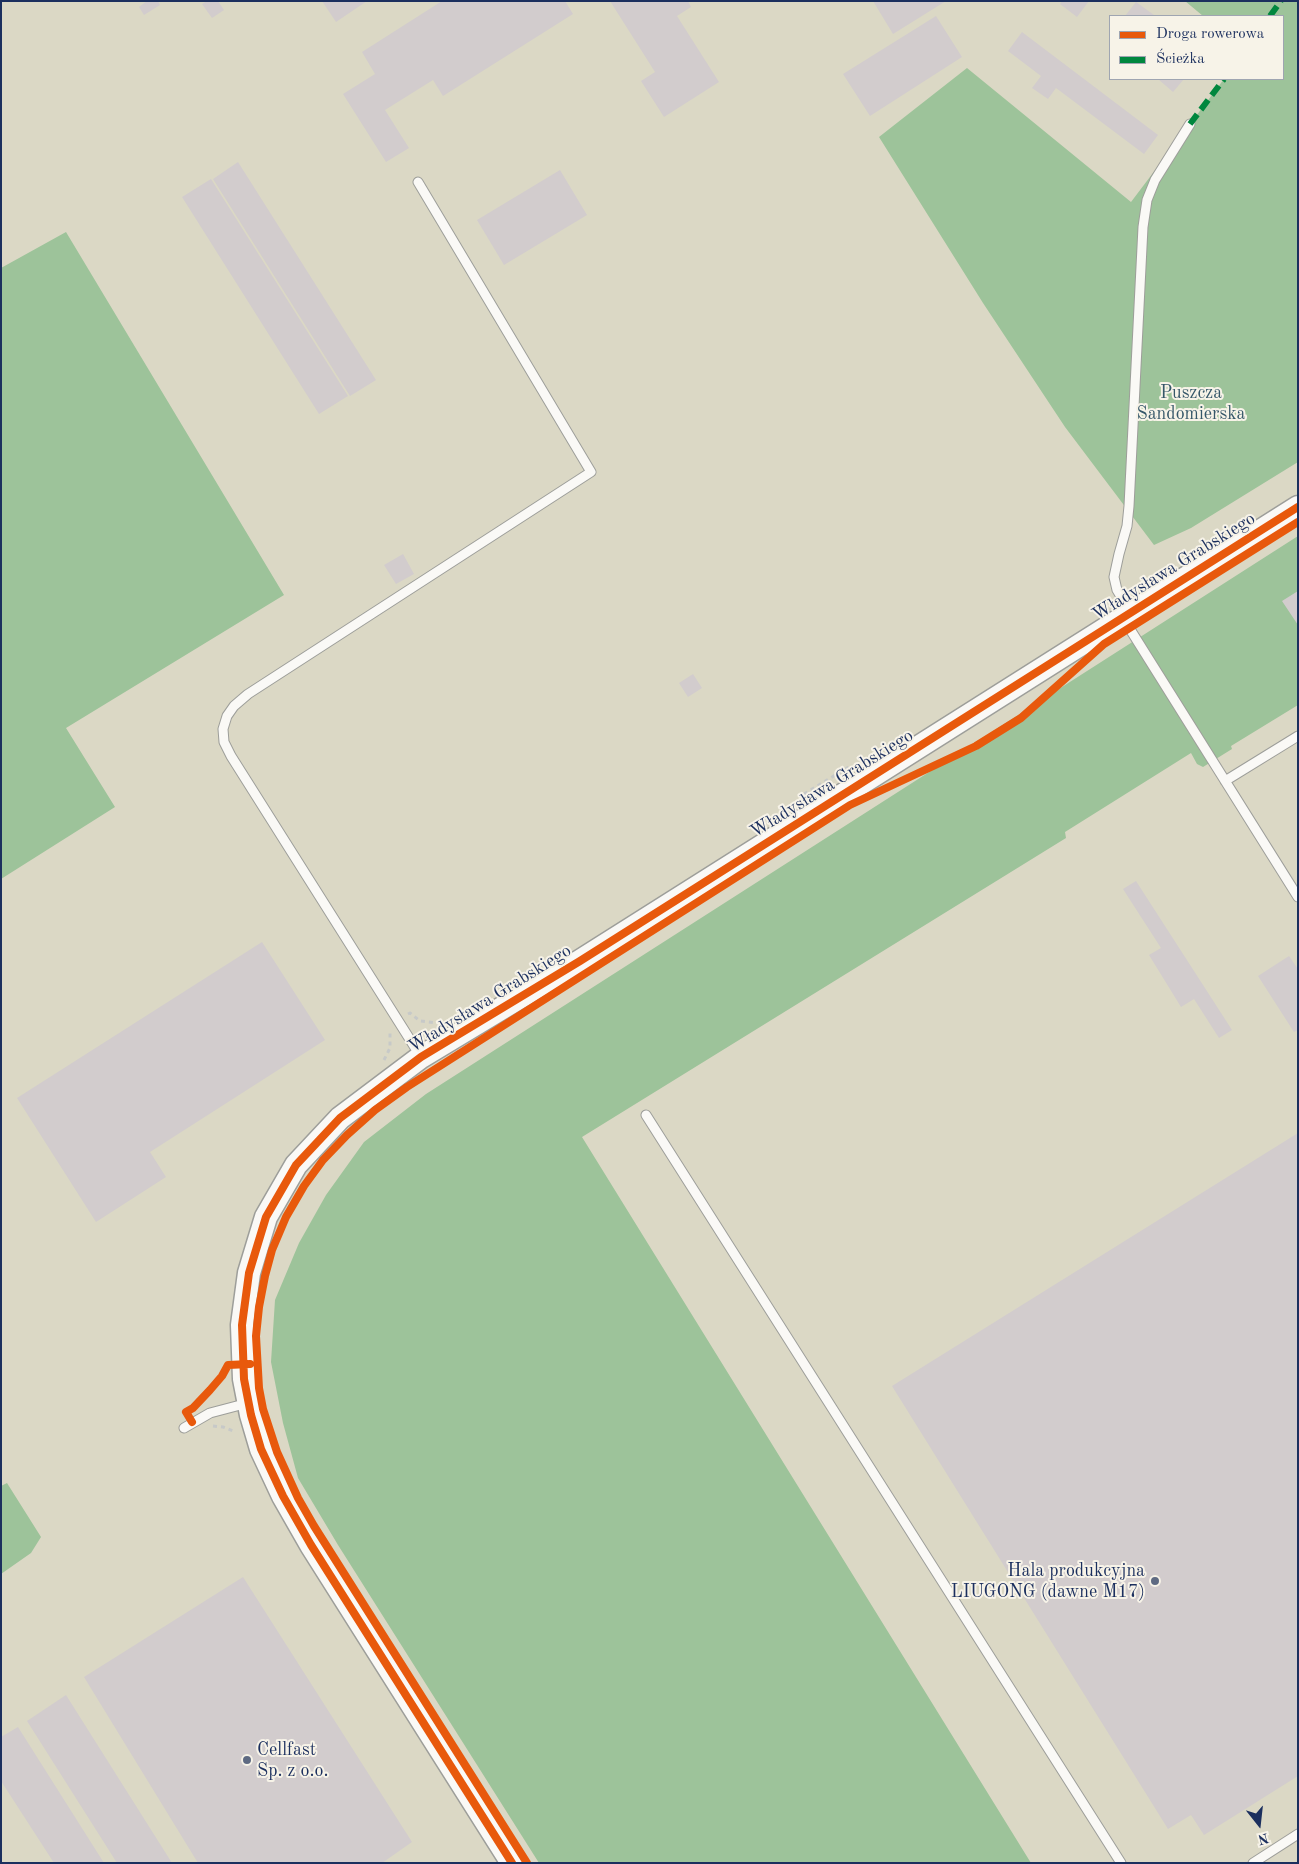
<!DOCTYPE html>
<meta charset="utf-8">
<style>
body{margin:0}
#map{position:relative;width:1299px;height:1864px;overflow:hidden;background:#dbd8c5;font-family:"Old Standard TT",serif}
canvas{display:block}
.frame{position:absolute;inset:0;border:2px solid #1b2f5e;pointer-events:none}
.legend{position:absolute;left:1109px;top:15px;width:175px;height:65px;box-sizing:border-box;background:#f7f3e8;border:1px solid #9fa5b1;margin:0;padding:6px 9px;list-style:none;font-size:15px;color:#1b2f5e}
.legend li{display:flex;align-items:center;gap:10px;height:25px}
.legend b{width:25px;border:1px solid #9fa5b1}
.north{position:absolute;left:1234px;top:1799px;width:50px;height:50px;-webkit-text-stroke:4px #f7f3e8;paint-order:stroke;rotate:164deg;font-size:14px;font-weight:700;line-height:20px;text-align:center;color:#1b2f5e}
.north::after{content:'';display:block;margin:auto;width:18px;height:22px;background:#1b2f5e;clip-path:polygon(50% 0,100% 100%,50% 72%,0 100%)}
</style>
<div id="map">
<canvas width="1299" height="1864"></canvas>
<div class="frame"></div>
<ul class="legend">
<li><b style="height:6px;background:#e8590c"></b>Droga rowerowa</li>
<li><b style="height:6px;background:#00873e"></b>Ścieżka</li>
</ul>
<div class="north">N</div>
</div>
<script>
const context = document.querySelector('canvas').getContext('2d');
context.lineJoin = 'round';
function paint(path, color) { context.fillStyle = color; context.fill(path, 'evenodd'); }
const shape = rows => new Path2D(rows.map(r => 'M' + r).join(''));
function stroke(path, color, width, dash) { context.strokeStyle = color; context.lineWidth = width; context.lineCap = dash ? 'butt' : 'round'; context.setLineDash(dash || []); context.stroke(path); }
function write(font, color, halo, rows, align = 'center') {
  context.font = font + ' "Old Standard TT",serif'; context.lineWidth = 4; context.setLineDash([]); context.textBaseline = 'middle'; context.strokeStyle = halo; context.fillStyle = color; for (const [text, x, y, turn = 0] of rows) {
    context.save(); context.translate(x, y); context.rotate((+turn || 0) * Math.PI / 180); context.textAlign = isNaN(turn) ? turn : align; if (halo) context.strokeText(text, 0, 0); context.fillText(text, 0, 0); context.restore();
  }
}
paint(shape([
 [1185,1,1298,1,1298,462,1191,528,1154,545,1065,427,983,303,879,137,967,68,1131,202,1224,79,1283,79,1283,16,1203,16],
 [66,232,284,595,66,728,115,807,1,879,1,268],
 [1298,536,1298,705,1231,746,1232,749,1203,767,1197,764,1191,753,1065,832,1066,838,582,1137,1031,1863,539,1863,338,1545,298,1478,283,1423,271,1362,275,1300,299,1243,326,1195,364,1142,426,1094],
 [7,1483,41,1537,31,1553,1,1574,1,1486]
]), '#9dc39a');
paint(shape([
 [147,1,158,1,160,5,144,15,139,7],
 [207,1,218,1,224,10,212,18,202,4],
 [322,1,367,1,336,22],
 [442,1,565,1,573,14,443,96,433,80,385,110,409,148,386,162,343,94,375,74,362,52],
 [610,1,688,1,691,7,677,16,719,82,664,117,641,81,655,72],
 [873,1,946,1,893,34],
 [1062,1,1089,1,1077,17,1060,4],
 [1136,2,1154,15,1153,16,1125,16],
 [936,16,962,57,870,116,843,74],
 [1022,32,1158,135,1144,154,1056,88,1048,99,1032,88,1041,76,1008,51],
 [1158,79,1184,79,1173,92],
 [238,162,376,380,350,396,213,179],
 [560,170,587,215,504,265,477,220],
 [211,179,348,396,319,414,182,197],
 [403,554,414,574,396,584,384,565],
 [1298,591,1298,625,1282,601],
 [693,674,702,688,688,697,679,683],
 [1136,881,1232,1030,1219,1038,1194,999,1181,1007,1149,955,1161,948,1123,889],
 [262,942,325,1040,150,1152,166,1177,96,1222,17,1098],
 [1289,956,1298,969,1298,1030,1294,1032,1258,976],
 [1298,1133,1298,1776,1204,1835,1191,1815,1168,1829,892,1386],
 [243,1577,412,1842,382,1863,198,1863,84,1677],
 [66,1695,172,1863,117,1863,27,1721],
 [18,1727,104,1863,54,1863,1,1781,1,1737]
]), '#d2cccd');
const service = shape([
 [418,182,591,472,248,694,234,706,227,716,223,729,224,742,231,756,421,1057],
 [1131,613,1117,590,1114,577,1119,554,1127,526,1129,506,1143,227,1147,200,1155,180,1190,124],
 [1123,618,1298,897],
 [1225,781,1298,736],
 [646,1115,1121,1863],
 [184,1428,210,1413,248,1403],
 [1253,1863,1298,1834]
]);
const tertiary = shape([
 [512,1863,311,1545,283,1496,261,1449,251,1415,244,1379,242,1325,249,1273,266,1217,296,1165,340,1118,421,1057,580,961,1298,507]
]);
stroke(service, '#9d9e9a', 11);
stroke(tertiary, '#9d9e9a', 25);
stroke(shape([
 [804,794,852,765],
 [408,1014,410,1013,420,1021,438,1023],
 [384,1060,390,1048,390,1033],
 [213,1426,223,1427,236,1432]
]), '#c7c9c8', 3, [4, 4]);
stroke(service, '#faf9f6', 9);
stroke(tertiary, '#faf9f6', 22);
stroke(shape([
 [1270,16,1281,1],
 [1190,124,1224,79]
]), '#00873e', 6, [12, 6]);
stroke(shape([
 [192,1422,186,1412,193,1408,210,1390,222,1376,228,1365,250,1364],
 [512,1863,311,1545,283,1496,261,1449,251,1415,244,1379,242,1325,249,1273,266,1217,296,1165,340,1118,421,1057,580,961,1298,507],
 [527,1863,314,1526,298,1498,277,1452,263,1409,259,1388,256,1336,259,1307,265,1276,272,1250,286,1217,304,1186,323,1160,347,1135,375,1110,407,1087,850,805,976,746,1021,718,1104,644,1298,522]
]), '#e8590c', 8);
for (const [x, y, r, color] of [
 [1155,1581,5,"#5e6a82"],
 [247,1760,5,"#5e6a82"]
]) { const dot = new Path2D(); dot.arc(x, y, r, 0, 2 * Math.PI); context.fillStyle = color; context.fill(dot); stroke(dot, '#f7f3e8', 2); }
write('18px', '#355769', '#f7f3e8', [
 ["Puszcza",1191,393],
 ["Sandomierska",1191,414]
]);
write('18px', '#1b2f5e', '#f7f3e8', [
 ["Władysława Grabskiego",1174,567,-32],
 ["Władysława Grabskiego",832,784,-32],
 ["Władysława Grabskiego",490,999,-32]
]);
write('18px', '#1b2f5e', '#f7f3e8', [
 ["Hala produkcyjna",1145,1571],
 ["LIUGONG (dawne M17)",1145,1592],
 ["Cellfast",257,1750,"left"],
 ["Sp. z o.o.",257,1771,"left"]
], 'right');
</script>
